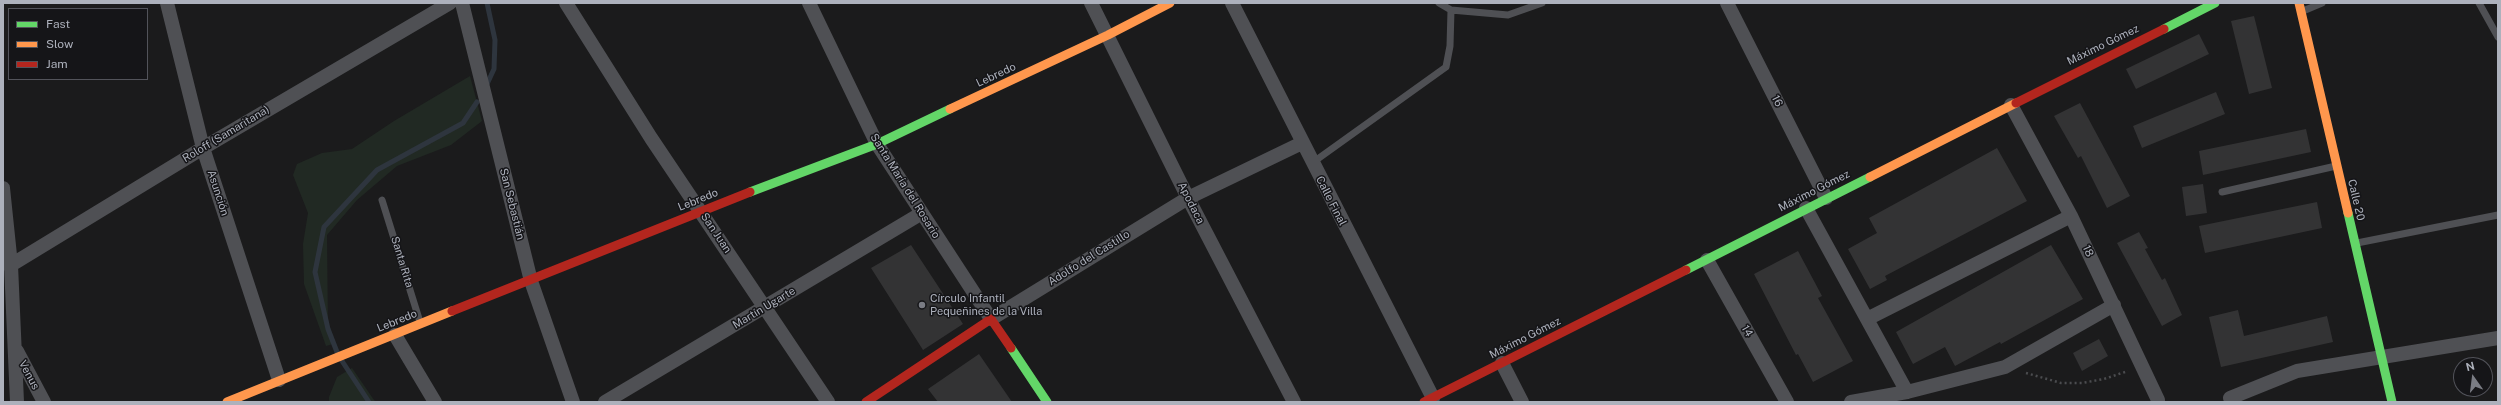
<!DOCTYPE html>
<meta charset="utf-8">
<style>
body{margin:0}
#map{position:relative;width:2501px;height:405px;overflow:hidden;background:#1b1b1c;font-family:"Public Sans",sans-serif}
canvas{display:block}
.frame{position:absolute;inset:0;border:4px solid #adb1bc;pointer-events:none}
.legend{position:absolute;left:8px;top:8px;width:140px;height:72px;box-sizing:border-box;background:#151518;border:1px solid #52535a;margin:0;padding:5px 7px;list-style:none;font-size:12px;color:#adb1bc}
.legend li{display:flex;align-items:center;gap:8px;height:20px}
.legend b{width:20px;border:1px solid #52535a}
.north{position:absolute;left:2453px;top:357px;width:40px;height:40px;box-sizing:border-box;background:#151518;border:1px solid #52535a;border-radius:50%;rotate:346deg;font-size:11px;font-weight:700;line-height:16px;text-align:center;color:#adb1bc}
.north::after{content:'';display:block;margin:auto;width:14px;height:18px;background:#7a7c84;clip-path:polygon(50% 0,100% 100%,50% 72%,0 100%)}
</style>
<div id="map">
<canvas width="2501" height="405"></canvas>
<div class="frame"></div>
<ul class="legend">
<li><b style="height:5px;background:#63d668"></b>Fast</li>
<li><b style="height:5px;background:#ff974d"></b>Slow</li>
<li><b style="height:5px;background:#b3261e"></b>Jam</li>
</ul>
<div class="north">N</div>
</div>
<script>
const context = document.querySelector('canvas').getContext('2d');
context.lineJoin = 'round';
function paint(path, color) { context.fillStyle = color; context.fill(path, 'evenodd'); }
const shape = rows => new Path2D(rows.map(r => 'M' + r).join(''));
function stroke(path, color, width, dash) { context.strokeStyle = color; context.lineWidth = width; context.lineCap = dash ? 'butt' : 'round'; context.setLineDash(dash || []); context.stroke(path); }
function write(font, color, halo, rows, align = 'center') {
  context.font = font + ' "Public Sans",sans-serif'; context.lineWidth = 3; context.setLineDash([]); context.textBaseline = 'middle'; context.strokeStyle = halo; context.fillStyle = color; for (const [text, x, y, turn = 0] of rows) {
    context.save(); context.translate(x, y); context.rotate((+turn || 0) * Math.PI / 180); context.textAlign = isNaN(turn) ? turn : align; if (halo) context.strokeText(text, 0, 0); context.fillText(text, 0, 0); context.restore();
  }
}
paint(shape([
 [470,76,482,121,451,145,397,166,357,200,327,235,328,328,333,344,326,346,304,284,303,244,308,213,293,175,297,164,322,153,352,149,394,121],
 [352,368,374,400,376,402,329,402,329,397,337,377]
]), '#212923');
stroke(shape([
 [487,3,495,40,494,69,487,84],
 [337,352,328,329,315,272,324,227,377,170,463,123,477,102],
 [342,361,369,402]
]), '#2e353e', 5);
paint(shape([
 [2254,16,2272,88,2249,94,2231,21],
 [2199,34,2209,54,2136,89,2126,69],
 [2216,92,2225,114,2142,148,2133,126],
 [2080,103,2130,196,2107,208,2081,156,2078,158,2054,116],
 [2306,129,2311,152,2203,175,2199,151],
 [1997,148,2027,201,1885,276,1887,280,1870,289,1848,249,1877,233,1869,218],
 [2203,184,2207,213,2186,216,2182,187],
 [2317,202,2322,228,2205,253,2199,226],
 [2139,232,2148,248,2145,249,2162,280,2165,278,2182,315,2162,326,2117,243],
 [911,245,963,324,923,350,871,268],
 [2051,245,2083,299,2001,344,2000,342,1955,366,1945,347,1913,364,1896,332],
 [1798,251,1822,296,1818,298,1853,361,1813,382,1798,354,1796,355,1754,274],
 [2238,310,2244,336,2327,316,2333,342,2221,367,2209,317],
 [2099,339,2108,356,2082,371,2073,353],
 [979,354,1012,402,938,402,928,389]
]), '#333334');
stroke(shape([
 [2026,373,2061,383,2082,383,2104,379,2128,371]
]), '#4b4c4f', 2.5, [2, 3]);
stroke(shape([
 [1439,3,1451,10,1508,15,1542,3],
 [2479,3,2498,37],
 [2303,11,2322,3],
 [1312,163,1446,67,1450,46,1451,10],
 [2222,192,2336,166],
 [382,200,420,322],
 [2357,243,2498,215]
]), '#4f5054', 7);
stroke(shape([
 [167,3,203,148,279,380],
 [462,3,531,281,573,402],
 [566,3,651,138,828,402],
 [809,3,877,144,991,319,1188,198,1302,143],
 [1091,3,1188,198,1294,402],
 [1232,3,1433,398],
 [1727,3,1826,198],
 [2011,105,2071,216,2158,400],
 [3,188,11,265,17,402],
 [1806,208,1907,392],
 [1707,260,1787,402],
 [3,263,11,265,203,148,450,3],
 [1867,319,2071,216],
 [395,335,435,402],
 [17,351,44,402],
 [1502,363,1522,402],
 [2230,398,2297,371,2498,338],
 [605,402,922,213],
 [1851,402,1907,392,2005,367,2114,305]
]), '#4f5054', 14);
stroke(shape([
 [2164,29,2215,3],
 [750,192,877,144,950,109],
 [2348,213,2392,402],
 [1686,270,1870,177],
 [1011,348,1047,402]
]), '#63d668', 9);
stroke(shape([
 [2299,3,2348,213],
 [950,109,1108,35,1170,3],
 [1870,177,2016,103],
 [227,402,452,311]
]), '#ff974d', 9);
stroke(shape([
 [2016,103,2164,29],
 [452,311,750,192],
 [866,402,991,319,1011,348],
 [1424,402,1686,270]
]), '#b3261e', 9);
for (const [x, y, r, color] of [
 [922,305,4,"#7a7c84"]
]) { const dot = new Path2D(); dot.arc(x, y, r, 0, 2 * Math.PI); context.fillStyle = color; context.fill(dot); stroke(dot, '#151518', 1.5); }
write('11px', '#adb1bc', '#151518', [
 ["Máximo Gómez",2103,45,-26],
 ["Lebredo",996,75,-25],
 ["16",1777,101,63],
 ["Roloff (Samaritana)",226,134,-31],
 ["Santa María del Rosario",905,186,58],
 ["Máximo Gómez",1814,191,-27],
 ["Asunción",218,193,72],
 ["Lebredo",698,200,-22],
 ["Calle 20",2356,200,77],
 ["Calle Final",1331,201,63],
 ["Apodaca",1191,203,63],
 ["San Sebastián",512,204,76],
 ["San Juan",716,233,56],
 ["18",2088,251,65],
 ["Adolfo del Castillo",1089,258,-32],
 ["Santa Rita",402,262,73],
 ["Martín Ugarte",764,308,-31],
 ["Lebredo",397,321,-22],
 ["14",1747,331,61],
 ["Máximo Gómez",1525,338,-27],
 ["Venus",29,375,62]
]);
write('11px', '#adb1bc', '#151518', [
 ["Círculo Infantil",930,299],
 ["Pequeñines de la Villa",930,312]
], 'left');
</script>
